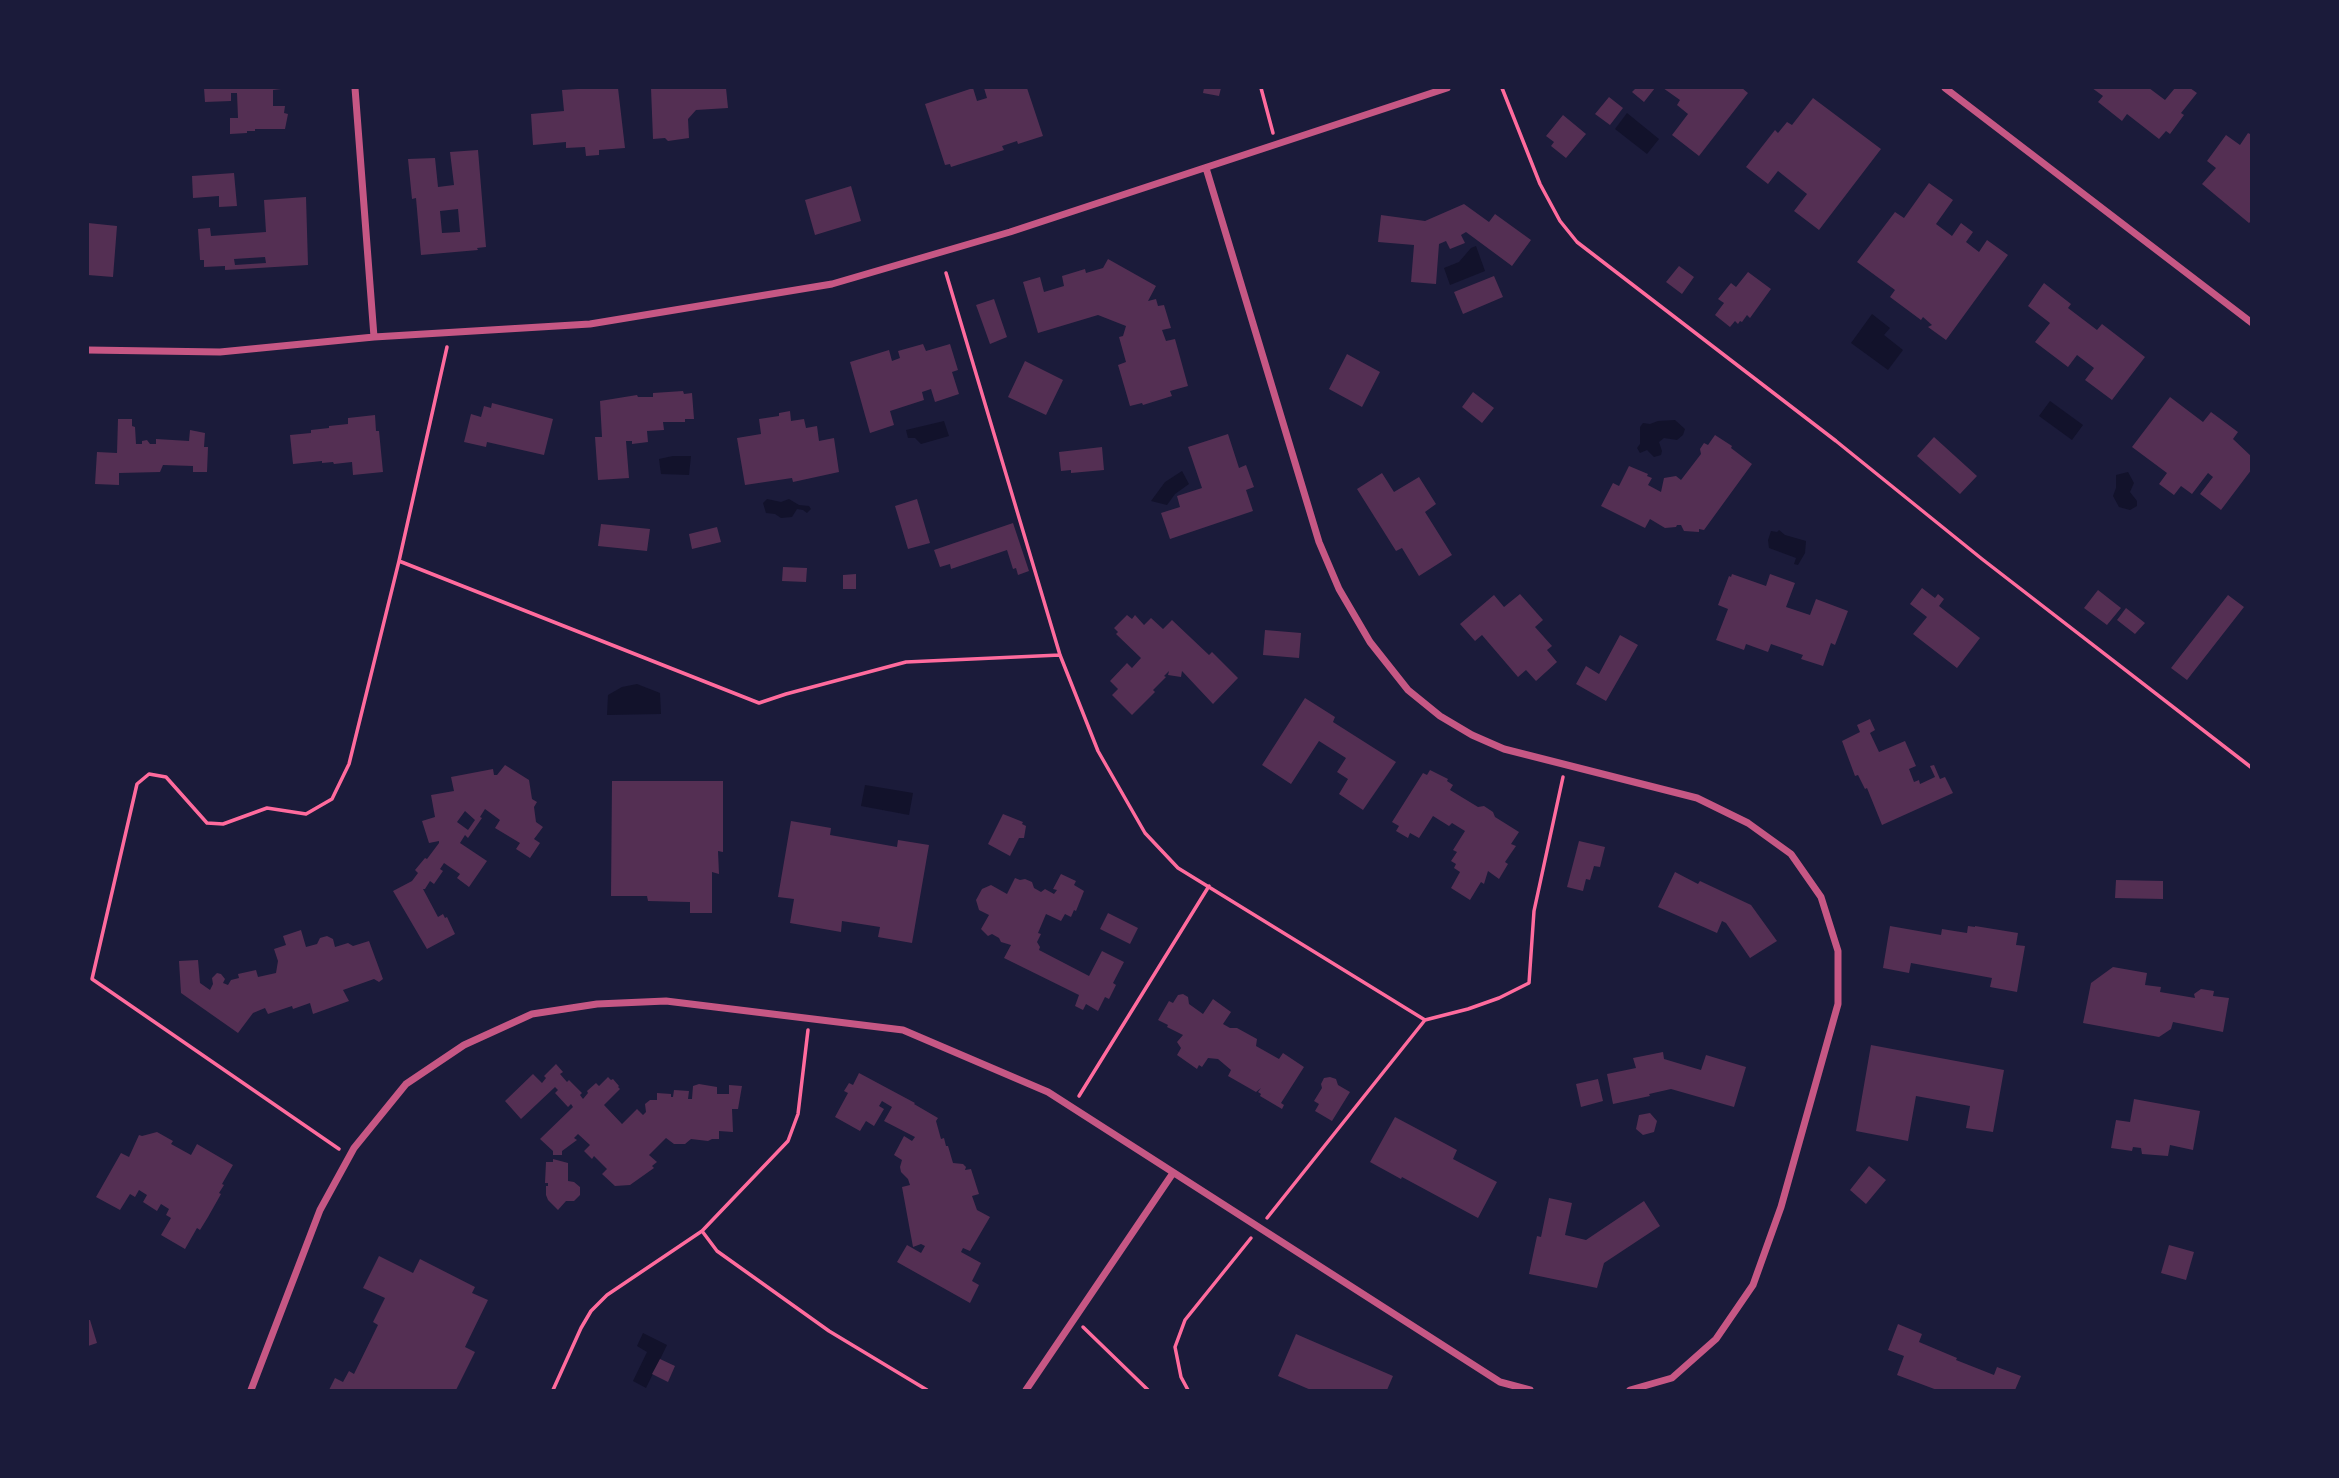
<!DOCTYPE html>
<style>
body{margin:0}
#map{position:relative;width:2339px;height:1478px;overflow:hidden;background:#1b1b3a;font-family:Lato,sans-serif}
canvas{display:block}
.frame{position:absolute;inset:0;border:89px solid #1b1b3a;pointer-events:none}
</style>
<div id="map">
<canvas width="2339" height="1478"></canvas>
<div class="frame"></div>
</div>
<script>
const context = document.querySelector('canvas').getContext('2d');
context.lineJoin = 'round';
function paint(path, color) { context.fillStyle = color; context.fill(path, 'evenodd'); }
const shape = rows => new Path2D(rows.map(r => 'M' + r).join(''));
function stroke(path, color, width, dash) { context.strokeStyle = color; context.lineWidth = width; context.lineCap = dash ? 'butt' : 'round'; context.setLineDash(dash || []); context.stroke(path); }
paint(shape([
 [1627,113,1659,139,1647,154,1615,129],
 [1476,246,1485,271,1450,285,1444,268,1459,262,1471,248],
 [1872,314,1890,328,1884,335,1903,350,1888,370,1851,343],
 [2050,401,2083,425,2072,440,2039,416],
 [1675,420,1685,429,1683,435,1677,440,1664,438,1659,442,1662,451,1661,455,1654,457,1647,450,1640,453,1637,448,1640,444,1640,427,1643,423,1650,424,1658,421],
 [944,421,949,436,921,444,915,438,908,438,906,430],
 [673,456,691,456,689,475,661,474,659,459],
 [1182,471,1189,484,1175,494,1167,505,1151,501,1165,482],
 [2128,472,2134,483,2130,492,2137,501,2137,506,2130,510,2119,507,2113,496,2116,488,2116,475],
 [767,499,781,502,789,499,799,505,809,506,811,509,807,513,803,510,797,509,792,517,781,518,775,514,766,513,763,503],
 [1779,530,1785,535,1806,541,1805,553,1798,565,1794,564,1796,558,1769,548,1768,540,1771,531,1777,532],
 [637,684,660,693,661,714,607,715,608,695,622,687],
 [865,785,913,793,909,815,861,806],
 [643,1333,667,1345,646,1388,633,1381,647,1352,637,1346]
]), '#12122b');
paint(shape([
 [204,88,281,88,281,89,273,90,273,106,285,106,284,113,288,114,285,129,255,129,255,131,247,131,247,133,230,134,230,118,238,118,237,93,231,93,231,101,205,102],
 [594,88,618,88,625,148,599,150,599,155,586,156,585,147,566,148,566,142,533,145,531,114,564,111,562,90],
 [651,88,726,88,728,108,696,110,688,119,689,138,668,141,665,138,653,139],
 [973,88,977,101,987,98,984,88,1027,88,1043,136,1018,144,1017,141,1002,146,1004,150,951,167,950,164,945,165,925,104],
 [1204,88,1221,88,1219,96,1203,93],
 [1636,88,1655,88,1644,102,1632,92],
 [1663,88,1742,88,1748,93,1699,156,1672,135,1688,114,1677,105,1680,100],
 [2092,88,2149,88,2165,100,2175,88,2190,88,2197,93,2181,113,2184,115,2170,134,2166,131,2159,139,2127,114,2122,121,2098,102,2103,96],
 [1609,97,1623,108,1610,125,1595,114],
 [1813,98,1881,149,1819,230,1794,211,1807,194,1778,171,1768,184,1746,167,1775,130,1778,133,1787,122,1792,125],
 [1563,115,1586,134,1566,158,1551,146,1554,142,1546,136],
 [2248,133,2252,135,2252,220,2249,223,2202,184,2216,168,2207,161,2226,135,2240,145],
 [478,150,486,247,477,248,478,250,421,255,416,198,412,199,408,159,435,158,438,187,454,185,450,152],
 [458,209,460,232,442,233,440,211],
 [234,173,237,206,219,207,219,196,193,198,192,176],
 [1929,183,1953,200,1936,224,1952,236,1961,223,1973,232,1966,242,1979,252,1987,240,2008,255,1946,340,1928,327,1932,325,1923,317,1921,320,1890,297,1895,290,1857,262,1895,212,1904,218],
 [851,186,861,221,815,235,805,200],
 [306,197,308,265,225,270,225,266,204,267,204,260,200,260,198,229,210,228,211,236,266,232,264,200],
 [265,257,266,263,235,265,234,259],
 [1464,204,1489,222,1495,214,1531,240,1512,266,1466,232,1461,235,1465,243,1450,249,1446,241,1439,244,1436,284,1411,282,1414,245,1378,242,1381,215,1425,221],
 [88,223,117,226,113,277,88,275],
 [1108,259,1156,286,1148,301,1156,299,1158,306,1164,305,1171,328,1162,330,1166,341,1175,339,1188,386,1170,391,1172,396,1143,405,1142,403,1130,406,1118,365,1126,362,1119,337,1123,336,1126,326,1098,315,1038,333,1023,282,1040,277,1044,292,1064,286,1062,276,1085,269,1086,273,1103,268],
 [1679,266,1694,277,1682,294,1666,282],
 [1748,272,1771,289,1750,318,1747,315,1742,322,1740,321,1738,324,1735,321,1730,327,1715,315,1724,303,1718,299,1731,283,1736,287],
 [1494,276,1503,297,1463,314,1454,292],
 [2044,283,2071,304,2068,308,2097,330,2102,324,2145,357,2112,400,2085,380,2094,368,2077,355,2068,367,2035,342,2050,323,2028,306],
 [994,299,1007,337,990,344,976,305],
 [923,344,926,351,950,344,958,370,952,372,959,394,935,402,931,389,922,392,924,400,890,411,894,425,870,433,850,362,889,350,892,361,900,358,898,351],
 [1347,354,1380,372,1362,407,1329,389],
 [1025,361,1063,380,1046,415,1008,397],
 [683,391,684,394,692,393,694,419,685,419,685,422,663,422,664,430,647,431,648,442,632,444,632,441,626,441,629,478,598,480,595,437,602,437,600,401,637,395,638,397,653,397,653,393],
 [1473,392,1494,408,1482,423,1462,407],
 [2170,397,2203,422,2211,412,2238,432,2233,439,2252,457,2252,469,2221,510,2200,494,2213,477,2208,473,2192,494,2181,486,2174,495,2159,484,2167,473,2132,447],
 [492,403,553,419,544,455,487,442,486,447,464,442,471,414,481,417,484,406,491,408],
 [790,411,791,421,804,419,806,428,817,426,819,441,834,438,839,472,793,482,792,478,745,485,737,438,761,434,759,419,779,416,779,413],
 [375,415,376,431,379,431,383,472,353,475,352,462,334,464,333,462,322,463,322,461,293,464,290,435,311,433,311,430,329,428,329,426,348,424,348,418],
 [118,419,132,419,132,426,135,427,136,444,142,444,142,441,147,440,150,444,156,444,156,439,189,441,190,430,205,433,204,447,208,447,207,472,193,472,193,466,163,465,160,472,119,473,119,485,95,484,97,452,117,453],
 [1228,434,1239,468,1246,465,1254,487,1246,490,1253,511,1170,539,1161,513,1180,507,1177,496,1202,488,1188,447],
 [1715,435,1732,446,1731,448,1752,464,1704,530,1699,529,1699,532,1684,531,1681,525,1677,525,1676,527,1665,528,1650,519,1645,528,1601,506,1613,483,1619,486,1629,466,1648,474,1647,476,1652,478,1648,485,1661,492,1664,478,1676,476,1681,480,1701,454,1700,449,1704,443,1708,445],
 [1934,437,1977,476,1960,494,1917,456],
 [1102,447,1104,470,1071,473,1071,470,1061,471,1059,452],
 [1382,473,1394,492,1419,477,1436,504,1425,512,1452,555,1419,576,1402,548,1396,551,1357,489],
 [917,499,930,543,908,549,895,506],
 [1013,523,1029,571,1018,575,1016,568,1013,569,1007,550,951,569,950,564,940,567,934,550],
 [601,524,650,529,647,551,598,546],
 [717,527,721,542,692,549,689,534],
 [783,567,807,568,806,582,782,581],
 [856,574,856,589,843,589,843,575],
 [1732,574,1766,586,1770,574,1795,583,1786,607,1810,615,1816,599,1848,611,1835,645,1831,643,1823,666,1801,659,1803,655,1771,644,1768,652,1746,644,1744,650,1716,640,1728,609,1718,605,1729,576,1731,577],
 [1922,588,1935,598,1938,594,1944,599,1939,606,1980,638,1957,668,1913,634,1927,617,1910,604],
 [2098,590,2121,608,2107,625,2084,608],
 [1520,594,1543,620,1535,627,1552,646,1547,650,1557,662,1536,681,1526,670,1518,677,1482,635,1475,641,1460,624,1494,595,1504,607],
 [2228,595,2244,607,2187,680,2171,668],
 [2126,608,2145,623,2135,634,2117,620],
 [1127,615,1132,619,1135,615,1144,625,1151,618,1163,629,1172,620,1209,655,1212,652,1238,678,1213,704,1182,671,1181,677,1168,675,1169,671,1164,676,1166,677,1153,690,1155,692,1132,715,1112,695,1118,689,1110,681,1127,663,1132,668,1141,658,1116,634,1118,632,1114,628],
 [1265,630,1301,633,1299,658,1263,655],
 [1620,635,1638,645,1606,701,1576,684,1586,666,1599,674],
 [1305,698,1335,717,1333,722,1396,762,1363,810,1339,794,1348,779,1337,772,1346,758,1319,741,1291,784,1262,765],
 [1870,719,1875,730,1870,733,1879,752,1905,741,1916,766,1909,769,1914,782,1919,780,1920,784,1935,777,1930,766,1934,765,1940,779,1945,777,1953,793,1882,825,1867,788,1865,789,1858,775,1855,776,1842,741,1860,732,1857,725],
 [505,765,529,780,532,799,537,802,534,807,536,822,543,827,534,839,540,843,530,858,516,849,520,843,495,828,500,820,485,809,480,817,482,818,468,838,465,835,460,843,487,861,469,887,457,878,460,874,444,863,440,869,443,871,434,884,430,881,425,889,423,889,438,917,443,914,445,918,447,917,455,934,427,949,393,891,412,881,418,873,415,870,425,858,427,859,439,843,439,841,429,843,422,821,435,817,431,795,454,791,451,777,493,769,494,775,497,775],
 [465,811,475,820,468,830,457,822],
 [1430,770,1448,779,1447,781,1453,785,1450,790,1478,807,1484,806,1493,812,1495,817,1519,832,1511,844,1516,846,1505,862,1508,864,1499,879,1488,871,1484,884,1481,882,1470,900,1451,888,1460,872,1454,868,1456,864,1451,861,1457,852,1453,850,1465,831,1452,823,1449,826,1433,816,1419,838,1410,833,1408,838,1396,831,1399,826,1392,822,1423,773,1427,775],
 [612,781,723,781,723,852,718,851,719,874,712,872,712,913,690,913,690,902,648,901,647,896,611,896],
 [1003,814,1023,822,1022,824,1026,826,1024,838,1019,838,1010,856,988,844],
 [791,821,831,828,830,835,897,847,898,840,929,845,912,943,878,937,880,927,842,921,841,932,790,923,794,899,778,897],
 [1579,841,1605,847,1600,867,1594,866,1590,880,1586,879,1583,891,1567,887],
 [1675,872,1698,884,1700,881,1751,905,1777,941,1750,958,1726,923,1722,921,1717,933,1658,907],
 [1061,874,1076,881,1074,885,1084,891,1076,911,1074,910,1071,917,1065,914,1061,921,1046,914,1038,933,1041,934,1037,942,1040,947,1039,950,1089,976,1102,951,1124,962,1113,983,1116,985,1109,999,1105,997,1098,1011,1086,1004,1083,1010,1075,1006,1079,995,1004,958,1011,945,1001,942,999,938,992,934,988,936,981,929,989,915,979,910,976,900,982,889,991,885,1007,894,1015,878,1020,880,1025,879,1032,882,1034,888,1041,892,1045,889,1054,894,1057,890,1053,889],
 [2116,880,2163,881,2163,899,2115,898],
 [1108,913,1138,928,1130,944,1100,929],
 [1890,926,1941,935,1942,929,1967,933,1968,926,1975,927,1975,926,2018,933,2016,945,2025,946,2017,992,1990,987,1992,978,1911,963,1909,973,1883,968],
 [301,930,306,947,317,944,320,938,327,936,333,939,335,947,348,943,353,946,369,941,383,979,379,982,374,979,343,990,349,1001,313,1014,310,1003,293,1009,292,1006,268,1014,265,1008,253,1013,238,1033,181,993,179,961,198,960,200,983,210,990,213,984,212,978,217,973,221,974,225,979,223,983,228,985,231,980,239,978,238,974,256,970,258,977,276,973,278,961,274,949,286,945,283,936],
 [2113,967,2147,973,2145,985,2161,987,2160,992,2195,998,2194,994,2201,989,2214,991,2213,996,2229,998,2223,1032,2173,1022,2171,1029,2159,1037,2083,1023,2091,983],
 [1183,994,1188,997,1189,1004,1203,1014,1213,999,1231,1012,1223,1024,1230,1028,1237,1028,1257,1039,1256,1046,1279,1059,1283,1053,1304,1067,1281,1103,1284,1105,1282,1109,1260,1096,1261,1094,1258,1092,1261,1088,1256,1092,1228,1076,1231,1070,1218,1059,1208,1058,1202,1067,1199,1065,1197,1069,1177,1055,1181,1048,1177,1042,1183,1035,1167,1027,1168,1025,1158,1020,1169,1001,1173,1003,1178,995],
 [1871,1045,2004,1070,1993,1132,1966,1128,1970,1106,1916,1096,1908,1141,1856,1131],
 [1663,1052,1664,1059,1701,1070,1706,1055,1746,1067,1734,1107,1671,1089,1649,1094,1650,1096,1613,1104,1607,1074,1636,1068,1633,1058],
 [556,1064,563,1072,560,1074,567,1082,569,1080,582,1093,580,1095,583,1099,588,1093,587,1091,596,1083,599,1086,608,1077,611,1080,613,1079,619,1086,618,1087,620,1089,604,1105,622,1124,637,1109,643,1115,646,1112,645,1104,650,1100,657,1100,657,1093,671,1094,671,1097,673,1097,674,1090,689,1091,688,1099,692,1099,693,1086,699,1084,717,1087,717,1094,729,1094,729,1085,742,1086,738,1109,732,1109,733,1132,719,1131,719,1139,712,1139,708,1141,691,1139,685,1144,674,1144,666,1138,649,1155,657,1162,652,1166,654,1168,630,1185,615,1186,602,1174,607,1169,594,1156,592,1159,584,1151,590,1145,578,1134,574,1138,577,1140,562,1151,562,1155,553,1155,553,1151,540,1139,573,1107,571,1104,568,1107,555,1093,558,1090,555,1087,521,1119,505,1101,533,1074,542,1083,546,1078,544,1076],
 [859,1073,915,1103,914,1104,938,1118,936,1121,941,1139,944,1138,946,1146,948,1146,953,1163,963,1164,966,1167,965,1170,971,1169,979,1194,972,1196,977,1210,990,1217,970,1251,963,1248,961,1252,981,1263,972,1281,979,1285,970,1303,897,1262,907,1245,921,1253,925,1246,921,1244,913,1247,902,1187,910,1185,908,1179,901,1172,900,1167,902,1160,894,1155,904,1136,912,1141,915,1137,884,1121,892,1107,882,1101,879,1106,884,1109,874,1126,866,1121,860,1131,835,1117,848,1093,844,1091,849,1083,853,1085],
 [1330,1077,1336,1079,1338,1085,1350,1092,1332,1121,1315,1111,1319,1104,1314,1101,1322,1088,1321,1084,1324,1078],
 [1598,1079,1603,1101,1581,1107,1576,1084],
 [2134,1099,2200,1111,2193,1150,2170,1145,2168,1156,2142,1154,2141,1148,2133,1147,2132,1151,2111,1148,2116,1120,2130,1122],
 [1650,1113,1657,1121,1654,1132,1643,1135,1636,1129,1639,1115],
 [1395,1117,1457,1150,1453,1159,1497,1182,1478,1218,1402,1177,1401,1179,1370,1162],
 [157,1132,173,1141,171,1144,191,1155,197,1144,233,1165,222,1184,224,1185,219,1193,221,1194,208,1217,200,1230,197,1228,185,1249,161,1235,171,1218,166,1215,169,1209,161,1204,157,1211,143,1202,147,1195,139,1190,135,1197,130,1194,120,1210,96,1197,121,1153,129,1157,139,1135,142,1136],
 [553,1159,568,1163,568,1181,574,1182,580,1187,580,1195,574,1201,566,1201,558,1210,548,1200,546,1195,546,1186,548,1186,548,1183,545,1183,546,1162,553,1162],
 [1869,1166,1886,1180,1866,1204,1850,1190],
 [1549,1198,1572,1203,1565,1235,1586,1240,1644,1201,1660,1226,1604,1263,1597,1288,1529,1274,1537,1236,1541,1237],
 [2169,1245,2194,1252,2186,1280,2161,1273],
 [379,1256,413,1273,420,1259,475,1287,472,1293,488,1300,465,1347,475,1352,456,1390,329,1390,335,1378,343,1382,349,1371,354,1374,378,1325,373,1322,385,1298,363,1288],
 [88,1320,90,1320,97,1343,88,1346],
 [1898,1324,1922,1334,1919,1342,1957,1358,1956,1360,1994,1375,1997,1367,2021,1376,2015,1390,1937,1390,1897,1375,1904,1356,1888,1350],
 [1296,1334,1393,1376,1387,1390,1311,1390,1278,1376],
 [660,1359,675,1366,668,1382,652,1374]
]), '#542f53');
stroke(shape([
 [1261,88,1273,133],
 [1502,88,1540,184,1560,221,1577,242,1836,441,1982,559,2252,768],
 [946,273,1060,655,1098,751,1145,833,1178,868,1425,1020],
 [399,561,759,703,786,694,906,662,1060,655],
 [1079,1096,1209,886],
 [339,1149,92,979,137,784,149,774,166,777,207,823,223,824,267,808,306,814,332,799,349,764,399,561,447,347],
 [1267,1218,1425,1020,1468,1009,1499,998,1529,983,1534,911,1563,777],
 [702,1231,717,1251,829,1331,927,1390],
 [1083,1327,1148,1390],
 [553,1390,581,1328,591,1311,607,1295,702,1231,788,1141,798,1114,808,1030],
 [1188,1390,1181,1377,1175,1347,1185,1320,1251,1238]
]), '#ff6b9d', 3.5);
stroke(shape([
 [355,88,374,337],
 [1945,88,2252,323],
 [1206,168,1319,542,1339,589,1370,642,1408,690,1440,716,1472,735,1504,749,1697,798,1748,823,1791,854,1821,897,1838,951,1838,1004,1781,1207,1753,1285,1716,1339,1672,1378,1630,1390],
 [88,350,220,352,374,337,590,324,832,284,1010,232,1447,88],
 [251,1390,320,1210,354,1148,406,1084,464,1045,532,1014,597,1004,666,1001,903,1030,1048,1092,1500,1382,1530,1390],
 [1026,1390,1173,1173]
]), '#c65784', 7);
</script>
